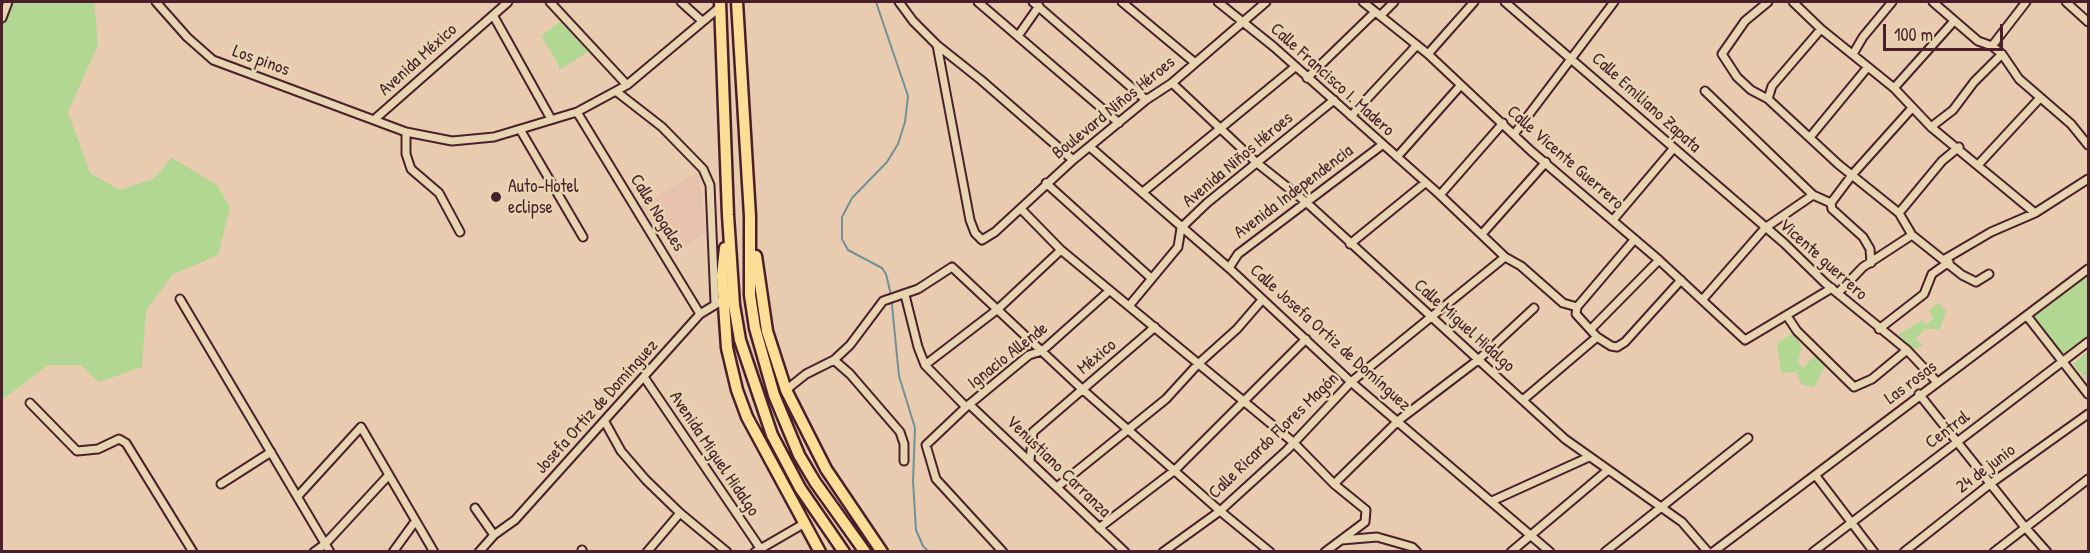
<!DOCTYPE html>
<meta charset="utf-8">
<style>
body{margin:0}
#map{position:relative;width:2090px;height:553px;overflow:hidden;background:#e9cbb0;font-family:"Patrick Hand",sans-serif}
canvas{display:block}
.frame{position:absolute;inset:0;border:3px solid #4a1f2b;pointer-events:none}
.scale{position:absolute;left:1883px;top:24px;width:120px;height:27px;box-sizing:border-box;border:3px solid #4a1f2b;border-top:0;padding-left:8px;font-size:18px;line-height:21px;white-space:nowrap;color:#4a1f2b;-webkit-text-stroke:4px #e7d5b2;paint-order:stroke}
</style>
<div id="map">
<canvas width="2090" height="553"></canvas>
<div class="frame"></div>
<div class="scale">100 m</div>
</div>
<script>
const context = document.querySelector('canvas').getContext('2d');
context.lineJoin = 'round';
function paint(path, color) { context.fillStyle = color; context.fill(path, 'evenodd'); }
const shape = rows => new Path2D(rows.map(r => 'M' + r).join(''));
function stroke(path, color, width, dash) { context.strokeStyle = color; context.lineWidth = width; context.lineCap = dash ? 'butt' : 'round'; context.setLineDash(dash || []); context.stroke(path); }
function write(font, color, halo, rows, align = 'center') {
  context.font = font + ' "Patrick Hand",sans-serif'; context.lineWidth = 5; context.setLineDash([]); context.textBaseline = 'middle'; context.strokeStyle = halo; context.fillStyle = color; for (const [text, x, y, turn = 0] of rows) {
    context.save(); context.translate(x, y); context.rotate((+turn || 0) * Math.PI / 180); context.textAlign = isNaN(turn) ? turn : align; if (halo) context.strokeText(text, 0, 0); context.fillText(text, 0, 0); context.restore();
  }
}
paint(shape([
 [696,173,699,177,706,232,675,254,641,205]
]), '#e8c1ac');
paint(shape([
 [2,2,94,2,98,45,68,112,90,173,120,190,153,179,172,158,217,185,230,208,218,255,172,275,146,311,142,367,99,382,80,365,48,365,2,400],
 [561,21,588,52,561,69,541,36],
 [2088,268,2088,338,2064,357,2029,315],
 [1938,303,1946,311,1940,329,1925,329,1915,339,1923,345,1914,350,1898,335,1922,320,1926,325,1933,318,1929,310],
 [1793,333,1802,347,1798,361,1803,368,1815,355,1827,362,1814,387,1802,385,1796,372,1781,373,1777,343],
 [2088,351,2088,382,2073,364]
]), '#b2d793');
stroke(shape([
 [876,2,908,96,905,122,898,144,887,162,852,198,842,217,842,239,848,250,882,268,886,274,891,295,899,376,915,428,913,481,916,530,923,546,929,552]
]), '#719198', 2);
const minor = shape([
 [156,2,187,37,213,60,406,132,452,141,494,137,577,112,627,85,720,7],
 [550,2,627,85],
 [681,2,702,21],
 [899,2,913,21,937,45],
 [978,2,1119,123],
 [1033,2,1146,100],
 [1122,2,1194,62],
 [1218,2,1274,47,1440,195,1505,257,1521,266,1563,303,1577,307],
 [1363,2,1428,54,1531,151,1659,260,1745,340,1832,288],
 [1505,2,1784,243,1825,283,1907,350,1937,382],
 [1768,2,1745,21,1722,54,1737,77,1751,90,1768,99,1838,164,1899,213,1912,235,1962,275,1976,282,1989,274],
 [1793,2,1821,29,1894,88,1931,127,2035,213],
 [1933,2,1978,41,1992,46,2002,54,2019,79,2071,124,2088,145],
 [2066,2,2088,22],
 [493,15,551,119],
 [1381,15,1394,2],
 [2,18,8,2],
 [1018,36,1039,6],
 [1992,46,2026,2],
 [1428,54,1474,2],
 [1853,54,1863,37,1892,2],
 [1307,78,1375,12],
 [1172,83,1257,163,1306,202,1565,439,1682,522,1708,552],
 [1894,88,1954,21],
 [1705,91,1813,195,1831,203,1832,209,1863,237,1870,249,1871,263],
 [617,92,662,127,703,169,710,185,715,303],
 [1768,99,1772,86,1821,29],
 [577,112,700,314],
 [1351,116,1417,45],
 [376,118,508,2],
 [1931,127,1953,110,1974,82,2002,54],
 [521,131,583,237],
 [406,132,406,154,411,169,439,193,460,232],
 [1515,133,1614,2],
 [1811,136,1867,68],
 [1090,147,1229,268,1351,382,1550,552],
 [1397,157,1460,86],
 [1073,160,981,80,937,45,970,220,975,233,982,240,995,232,1073,160,1146,100,1172,83,1266,2],
 [1978,165,2040,98],
 [1046,183,1151,278],
 [1143,192,1295,67],
 [1440,195,1503,123],
 [1831,203,1852,175,1912,108],
 [1021,209,1061,250,1293,442,1334,484,1366,510,1365,522,1325,552],
 [1899,213,1942,161,1959,147],
 [1613,220,1673,149],
 [1482,234,1546,162],
 [1634,240,1577,307,1576,314,1597,337,1611,346,1617,347,1625,342,1681,280],
 [1350,244,1425,183],
 [1945,259,1991,232,2035,213,2088,179],
 [1229,268,1238,254,1382,145],
 [1838,293,1863,267,1912,235],
 [905,295,918,347,925,365,998,309,1061,250],
 [180,299,330,552],
 [1703,299,1765,228,1813,195],
 [1129,306,1178,247,1181,228,1207,203,1334,100],
 [1787,316,1797,331,1854,387,1872,379,1907,350],
 [2027,316,2088,394],
 [1591,329,1659,260],
 [1879,329,1924,294,1932,274,1949,262],
 [834,360,850,374,900,432,904,444,904,461],
 [925,365,966,407],
 [644,377,760,548],
 [786,390,806,374,834,360,850,345,883,301,918,289,952,267,1082,389,1220,511,1270,552],
 [1919,394,2024,526,2047,552],
 [1524,399,1597,337],
 [30,403,77,451,98,449,119,439,126,443,193,552],
 [970,405,1125,552],
 [605,422,621,451,646,480,680,513,727,552],
 [1030,460,1033,432,1155,327],
 [1816,476,1874,552],
 [221,484,271,452],
 [1334,484,1399,420,1478,360,1534,308],
 [1057,487,1166,399,1198,364,1237,329,1262,300],
 [298,496,361,427,434,552],
 [1492,501,1589,457],
 [475,508,494,535],
 [1099,528,1175,470,1306,339],
 [1342,540,1377,537,1412,547,1417,552],
 [582,550,583,552],
 [314,552,325,544,387,477],
 [393,552,414,523],
 [479,552,494,535,515,520,700,314,723,300],
 [647,552,680,513],
 [755,552,805,523],
 [1003,552,936,479,926,445,966,407,1029,355,1042,351,1109,291],
 [1163,552,1220,511,1287,450,1351,382,1505,257],
 [1511,552,1608,470],
 [1605,552,1748,438],
 [1713,552,2088,269],
 [1813,552,2088,342],
 [1904,552,1990,484,2088,414],
 [1994,552,2088,479]
]);
const primary = shape([
 [720,2,728,215,734,305,740,340,772,435,800,488,844,552],
 [737,2,750,216,750,295,755,328,774,395,799,455,815,482,865,552],
 [725,248,722,276,727,348,737,390,747,417,820,552],
 [756,256,767,331,786,390,826,469,882,552]
]);
stroke(minor, '#4a1f2b', 11);
stroke(primary, '#4a1f2b', 15);
stroke(minor, '#e7d5b2', 7);
stroke(primary, '#fdde96', 10);
for (const [x, y, r, color] of [
 [496,197,6,"#4a1f2b"]
]) { const dot = new Path2D(); dot.arc(x, y, r, 0, 2 * Math.PI); context.fillStyle = color; context.fill(dot); stroke(dot, '#e7d5b2', 2); }
write('18px', '#4a1f2b', '#e7d5b2', [
 ["Avenida México",418,60,-42],
 ["Los pinos",261,61,20],
 ["Calle Francisco I. Madero",1332,80,42],
 ["Calle Emiliano Zapata",1646,103,42],
 ["Boulevard Niños Héroes",1114,108,-39],
 ["Calle Vicente Guerrero",1565,158,41],
 ["Avenida Niños Héroes",1238,160,-40],
 ["Avenida Independencia",1294,192,-37],
 ["Calle Nogales",657,213,58],
 ["Vicente guerrero",1823,260,42],
 ["Calle Miguel Hidalgo",1464,326,42],
 ["Calle Josefa Ortiz de Domínguez",1330,338,42],
 ["Ignacio Allende",1008,356,-38],
 ["México",1097,357,-40],
 ["Las rosas",1911,383,-37],
 ["Josefa Ortiz de Domínguez",597,407,-48],
 ["Central",1948,430,-37],
 ["Calle Ricardo Flores Magón",1274,436,-44],
 ["Avenida Miguel Hidalgo",714,454,56],
 ["Venustiano Carranza",1058,467,44],
 ["24 de junio",1986,469,-37]
]);
write('18px', '#4a1f2b', '#e7d5b2', [
 ["Auto-Hotel",508,187],
 ["eclipse",508,208]
], 'left');
</script>
